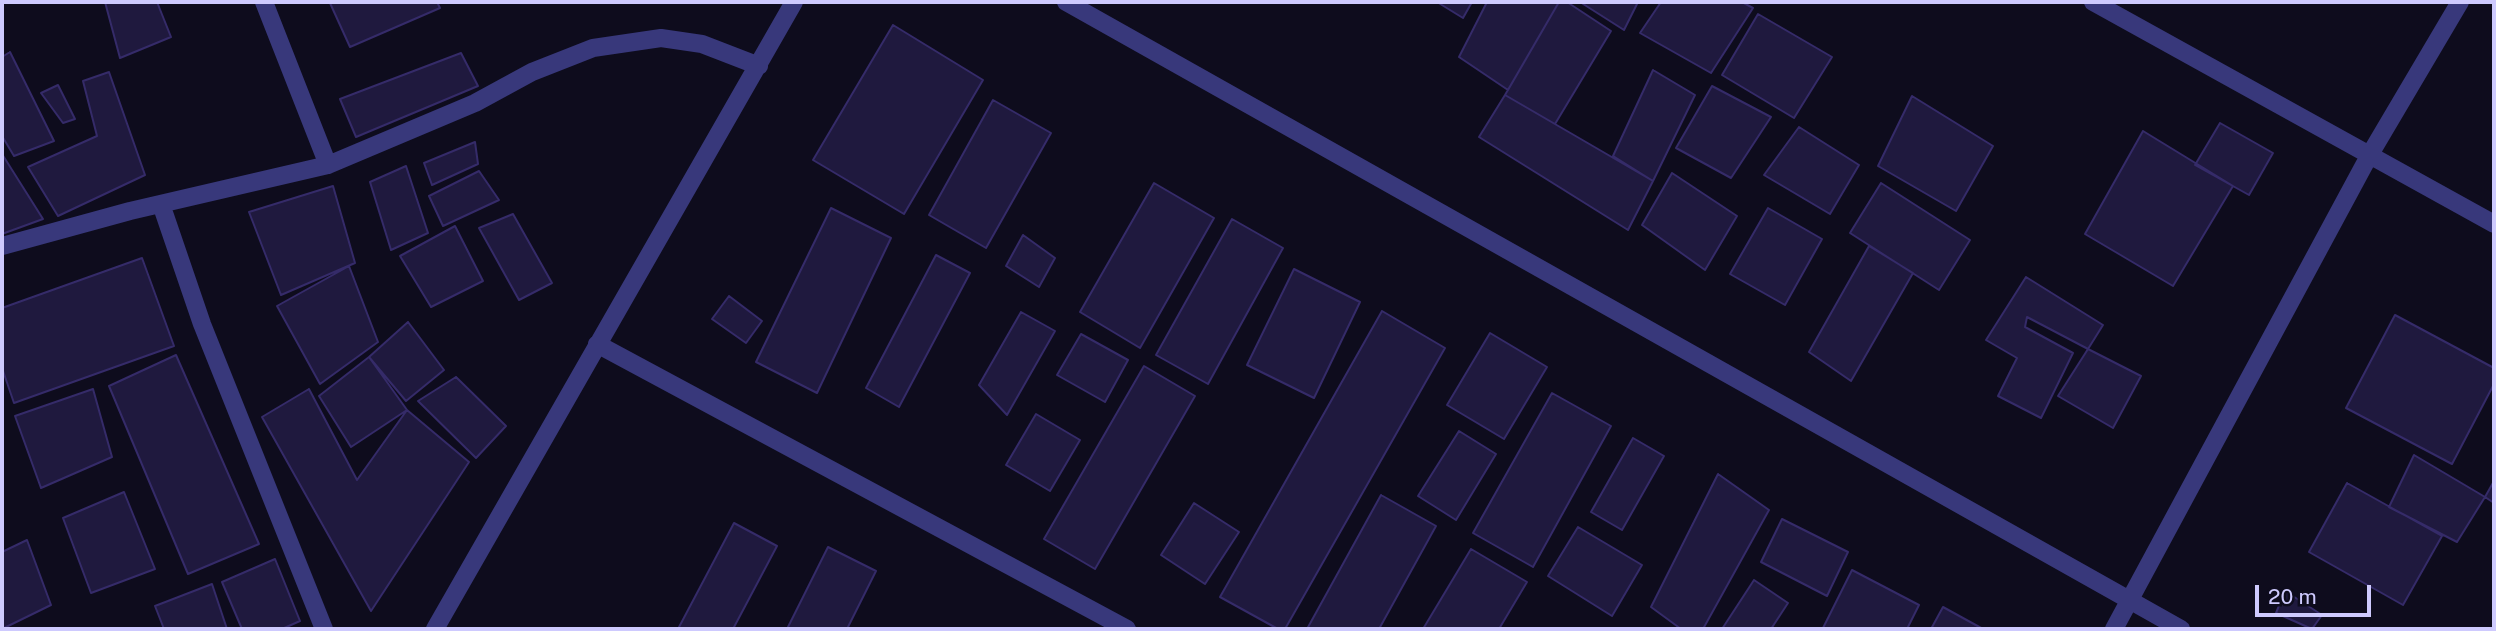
<!DOCTYPE html>
<style>
body{margin:0}
#map{position:relative;width:2496px;height:631px;overflow:hidden;background:#0e0c1d;font-family:"Public Sans",sans-serif}
canvas{display:block}
.frame{position:absolute;inset:0;border:4px solid #cecafe;pointer-events:none}
.scale{position:absolute;left:2255px;top:585px;width:116px;height:32px;box-sizing:border-box;border:4px solid #cecafe;border-top:0;padding-left:9px;font-size:21px;line-height:24px;white-space:nowrap;color:#cecafe;-webkit-text-stroke:5px #0e0c1d;paint-order:stroke}
</style>
<div id="map">
<canvas width="2496" height="631"></canvas>
<div class="frame"></div>
<div class="scale">20 m</div>
</div>
<script>
const context = document.querySelector('canvas').getContext('2d');
context.lineJoin = 'round';
function paint(path, color) { context.fillStyle = color; context.fill(path, 'evenodd'); }
const shape = rows => new Path2D(rows.map(r => 'M' + r).join(''));
function stroke(path, color, width, dash) { context.strokeStyle = color; context.lineWidth = width; context.lineCap = dash ? 'butt' : 'round'; context.setLineDash(dash || []); context.stroke(path); }
const building = shape([
 [105,2,157,2,171,37,120,58,105,2],
 [333,2,437,2,440,8,350,47,330,3,333,2],
 [1437,2,1472,2,1463,18,1437,2],
 [1487,2,1559,2,1508,90,1459,57,1487,2],
 [1559,2,1567,2,1611,31,1555,124,1505,95,1559,2],
 [1580,2,1638,2,1624,30,1580,2],
 [1661,2,1742,2,1753,8,1711,73,1640,33,1661,2],
 [1758,14,1832,57,1794,118,1722,75,1758,14],
 [893,25,983,80,904,214,813,160,893,25],
 [10,52,54,141,14,156,2,136,2,57,10,52],
 [461,53,478,86,356,137,340,99,461,53],
 [1653,70,1695,95,1653,181,1613,156,1653,70],
 [109,72,145,175,58,216,28,167,97,136,83,81,109,72],
 [58,85,75,119,63,123,41,93,58,85],
 [1712,86,1771,117,1731,178,1676,148,1712,86],
 [1505,95,1653,181,1628,230,1479,137,1505,95],
 [1912,96,1993,146,1956,211,1878,166,1912,96],
 [993,100,1051,133,986,248,929,215,993,100],
 [2220,123,2273,153,2249,195,2195,165,2220,123],
 [1799,127,1859,165,1830,214,1764,175,1799,127],
 [2143,131,2233,186,2173,286,2085,234,2143,131],
 [475,142,478,164,432,185,424,163,475,142],
 [2,154,43,219,2,234,2,154],
 [406,166,428,233,391,250,370,182,406,166],
 [479,171,499,200,443,226,429,196,479,171],
 [1672,173,1737,216,1705,270,1642,225,1672,173],
 [1154,183,1214,218,1140,348,1080,312,1154,183],
 [1881,183,1970,240,1939,290,1850,233,1881,183],
 [333,186,355,263,281,295,249,212,333,186],
 [831,208,891,238,817,393,756,362,831,208],
 [1768,208,1822,239,1785,305,1730,274,1768,208],
 [513,214,552,283,519,300,479,228,513,214],
 [1232,219,1283,248,1208,384,1156,355,1232,219],
 [455,226,483,281,431,307,400,256,455,226],
 [1023,235,1055,258,1039,287,1006,266,1023,235],
 [1869,246,1913,273,1851,381,1809,352,1869,246],
 [936,255,970,273,899,407,866,388,936,255],
 [142,258,174,346,14,403,2,368,2,308,142,258],
 [349,266,378,342,320,384,277,306,349,266],
 [1294,269,1360,302,1314,398,1247,365,1294,269],
 [2026,277,2103,325,2088,349,2027,317,2025,327,2073,353,2041,418,1998,396,2017,358,1986,340,2026,277],
 [729,296,762,321,746,343,712,319,729,296],
 [1382,311,1445,348,1285,629,1278,629,1220,597,1382,311],
 [1021,312,1055,331,1007,415,979,385,1021,312],
 [2395,315,2494,368,2494,384,2452,464,2346,408,2395,315],
 [408,322,444,370,406,401,369,357,408,322],
 [1490,333,1547,367,1504,439,1447,405,1490,333],
 [1081,334,1128,360,1105,402,1057,375,1081,334],
 [2088,349,2141,376,2113,428,2058,396,2088,349],
 [176,355,259,544,188,574,109,386,176,355],
 [369,357,407,410,351,447,319,396,369,357],
 [1144,366,1195,396,1095,569,1044,539,1144,366],
 [456,377,506,426,476,458,418,401,456,377],
 [93,389,112,457,41,488,15,416,93,389],
 [309,389,357,480,407,410,469,462,371,611,262,417,309,389],
 [1552,393,1611,426,1533,567,1473,533,1552,393],
 [1036,414,1080,440,1050,491,1006,465,1036,414],
 [1459,431,1496,454,1456,520,1418,496,1459,431],
 [1633,438,1664,456,1622,530,1591,512,1633,438],
 [2414,455,2485,497,2457,542,2389,507,2414,455],
 [1718,474,1769,510,1703,629,1681,629,1651,607,1718,474],
 [2494,481,2494,503,2485,497,2494,481],
 [2347,483,2442,536,2403,605,2309,552,2347,483],
 [124,492,155,569,91,593,63,518,124,492],
 [1381,495,1436,526,1379,629,1307,629,1381,495],
 [1194,503,1239,532,1205,584,1161,555,1194,503],
 [1782,519,1848,552,1827,596,1761,562,1782,519],
 [734,523,777,546,733,629,678,629,734,523],
 [1578,527,1642,565,1612,616,1548,576,1578,527],
 [27,540,51,605,2,629,2,552,27,540],
 [828,547,876,571,847,629,787,629,828,547],
 [1471,549,1527,582,1499,629,1423,629,1471,549],
 [275,559,300,621,282,629,242,629,222,582,275,559],
 [1852,570,1919,605,1907,629,1823,628,1852,570],
 [1754,580,1788,603,1771,629,1722,629,1754,580],
 [212,584,227,629,164,629,155,606,212,584],
 [2285,591,2322,615,2312,629,2276,613,2285,591],
 [1943,607,1983,629,1931,629,1943,607]
]);
paint(building, '#1f193e');
stroke(building, '#352b69', 2);
stroke(shape([
 [264,2,328,165],
 [1066,2,2181,629],
 [2093,2,2494,224],
 [161,204,202,324,324,629],
 [2,246,130,211,328,165,475,103,532,72,593,48,661,38,702,44,759,66],
 [597,344,1127,629],
 [435,629,794,2],
 [2114,629,2369,156,2460,2]
]), '#38387b', 18);
</script>
